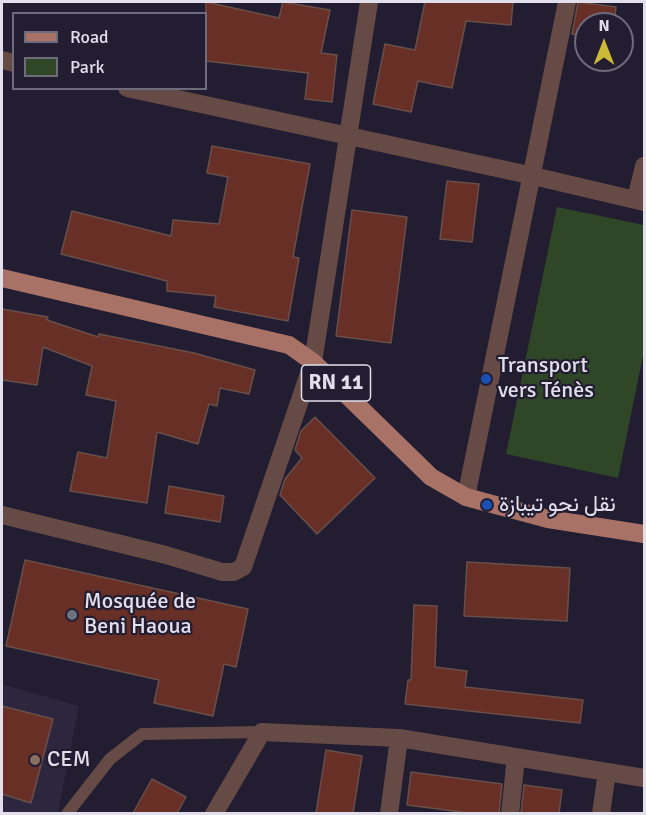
<!DOCTYPE html>
<meta charset="utf-8">
<style>
body{margin:0}
#map{position:relative;width:646px;height:815px;overflow:hidden;background:#221d31;font-family:Signika,sans-serif}
canvas{display:block}
.frame{position:absolute;inset:0;border:3px solid #e1dfec;pointer-events:none}
.legend{position:absolute;left:12px;top:12px;width:195px;height:78px;box-sizing:border-box;background:#221d31;border:2px solid #6e6b7c;margin:0;padding:8px 10px;list-style:none;font-size:18px;color:#e1dfec}
.legend li{display:flex;align-items:center;gap:12px;height:30px}
.legend b{width:30px;border:2px solid #6e6b7c}
.north{position:absolute;left:574px;top:12px;width:60px;height:60px;box-sizing:border-box;background:#221d31;border:2px solid #6e6b7c;border-radius:50%;rotate:0deg;font-size:16px;font-weight:700;line-height:24px;text-align:center;color:#e1dfec}
.north::after{content:'';display:block;margin:auto;width:21px;height:27px;background:#cdb938;clip-path:polygon(50% 0,100% 100%,50% 72%,0 100%)}
</style>
<div id="map">
<canvas width="646" height="815"></canvas>
<div class="frame"></div>
<ul class="legend">
<li><b style="height:8px;background:#a87267"></b>Road</li>
<li><b style="height:16px;background:#2f4627"></b>Park</li>
</ul>
<div class="north">N</div>
</div>
<script>
const context = document.querySelector('canvas').getContext('2d');
context.lineJoin = 'round';
function paint(path, color) { context.fillStyle = color; context.fill(path, 'evenodd'); }
const shape = rows => new Path2D(rows.map(r => 'M' + r).join(''));
function stroke(path, color, width, dash) { context.strokeStyle = color; context.lineWidth = width; context.lineCap = dash ? 'butt' : 'round'; context.setLineDash(dash || []); context.stroke(path); }
function write(font, color, halo, rows, align = 'center') {
  context.font = font + ' Signika,Vazirmatn,sans-serif'; context.lineWidth = 4.5; context.setLineDash([]); context.textBaseline = 'middle'; context.strokeStyle = halo; context.fillStyle = color; for (const [text, x, y, turn = 0] of rows) {
    context.save(); context.translate(x, y); context.rotate((+turn || 0) * Math.PI / 180); context.textAlign = isNaN(turn) ? turn : align; if (halo) context.strokeText(text, 0, 0); context.fillText(text, 0, 0); context.restore();
  }
}
paint(shape([
 [2,684,79,706,58,813,2,813]
]), '#2c263f');
paint(shape([
 [557,207,644,225,644,351,618,478,506,454]
]), '#2f4627');
const building = shape([
 [206,2,279,18,283,2,330,10,321,53,337,55,332,102,305,99,308,73,206,61,206,2],
 [425,2,513,2,511,25,466,21,452,88,418,81,411,112,373,104,385,44,415,50,425,2],
 [578,2,616,7,614,24,586,24,586,36,572,34,578,2],
 [212,146,310,164,293,257,299,258,288,321,214,307,216,296,167,291,167,281,61,254,72,211,171,236,173,220,219,224,228,177,207,173,212,146],
 [447,181,479,184,472,242,440,239,447,181],
 [352,210,407,217,391,343,336,336,352,210],
 [2,309,48,317,47,320,98,337,99,334,194,353,255,370,249,394,220,388,217,406,209,404,198,444,157,432,147,503,70,491,78,452,107,458,116,401,86,395,92,366,43,347,37,385,2,380,2,309],
 [315,417,375,478,317,534,280,495,285,479,302,458,295,450,301,431,315,417],
 [169,486,224,496,220,522,165,513,169,486],
 [25,560,248,609,236,667,224,664,213,716,154,703,159,680,6,646,25,560],
 [467,562,570,568,567,621,464,616,467,562],
 [414,605,437,606,435,667,467,671,465,687,583,700,580,723,405,704,408,680,411,680,414,605],
 [2,706,53,719,31,803,2,794,2,706],
 [326,750,362,756,353,813,316,813,326,750],
 [411,772,502,784,499,813,469,813,407,805,411,772],
 [152,779,186,797,177,813,133,813,152,779],
 [524,785,562,790,559,813,521,813,524,785]
]);
paint(building, '#682f27');
stroke(building, '#694f4a', 1.5);
stroke(shape([
 [67,814,110,759,142,734,262,732]
]), '#654a45', 12);
stroke(shape([
 [2,60,14,63],
 [127,88,529,175,644,202],
 [636,199,644,166],
 [466,497,567,2],
 [2,515,166,555,222,572,234,572,243,567,313,362,369,2],
 [214,814,262,732,399,738,644,778],
 [389,814,399,738],
 [510,814,516,757],
 [601,814,607,772]
]), '#654a45', 18);
stroke(shape([
 [2,278,289,345,313,362,431,477,466,497,548,519,644,534]
]), '#a87267', 18);
for (const [x, y, r, color] of [
 [486,379,6,"#1a4fb4"],
 [487,505,6,"#1a4fb4"],
 [72,615,6,"#6b7280"],
 [35,760,6,"#8d6e63"]
]) { const dot = new Path2D(); dot.arc(x, y, r, 0, 2 * Math.PI); context.fillStyle = color; context.fill(dot); stroke(dot, '#221d31', 2); }
for (const [x, y, w] of [
 [336,383,69]
]) { const box = new Path2D(); box.roundRect(x - w / 2, y - 18, w, 36, 4.5); context.fillStyle = '#221d31'; context.fill(box); stroke(box, '#e1dfec', 1.5); }
write('bold 21px', '#e1dfec', null, [
 ["RN 11",336,383]
]);
write('22px', '#e1dfec', '#221d31', [
 ["Transport",498,366],
 ["vers Ténès",498,391],
 ["نقل نحو تيبازة",499,505],
 ["Mosquée de",84,602],
 ["Beni Haoua",84,627],
 ["CEM",47,760]
], 'left');
</script>
